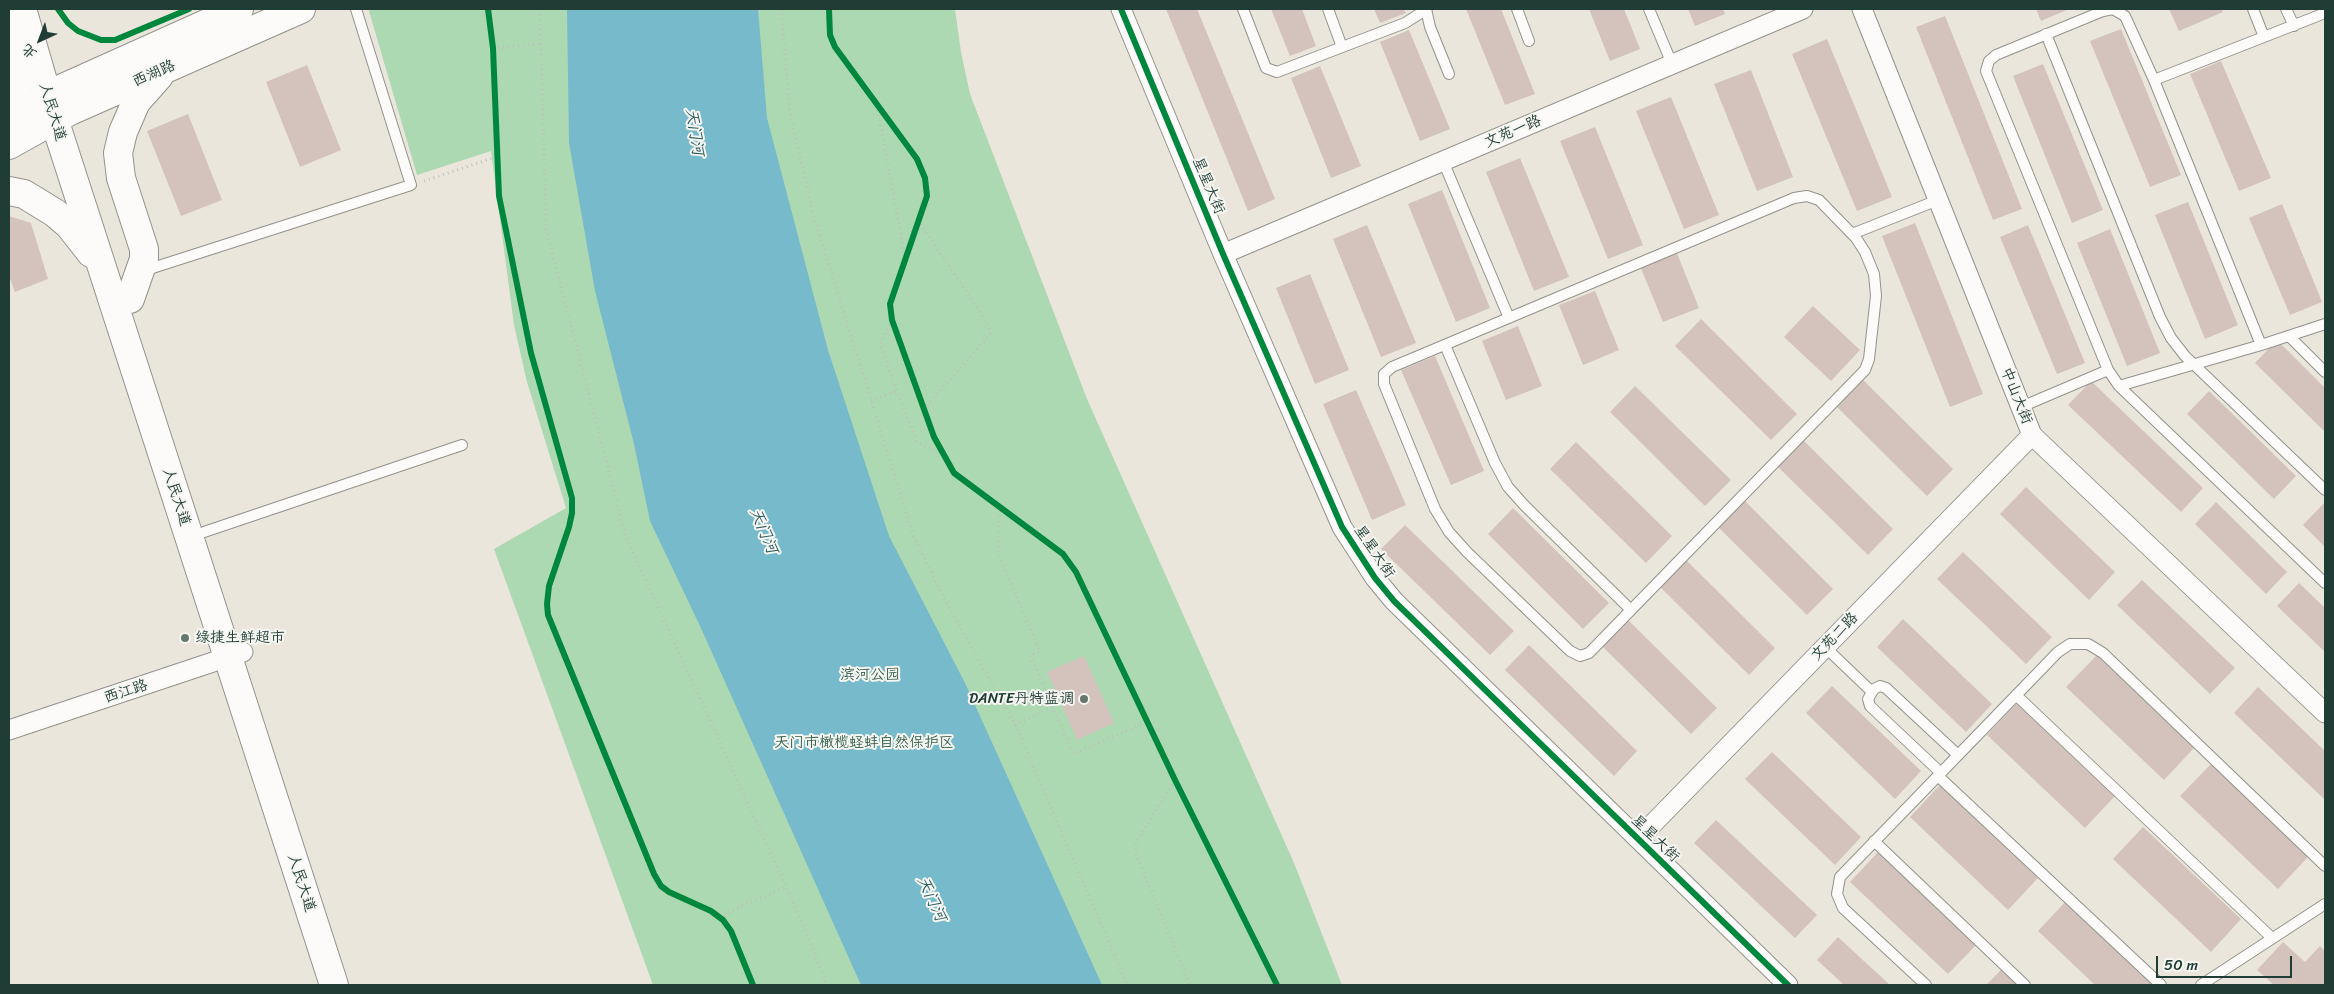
<!DOCTYPE html>
<meta charset="utf-8">
<style>
body{margin:0}
#map{position:relative;width:2334px;height:994px;overflow:hidden;background:#ebe6db;font-family:Sriracha,"LXGW WenKai TC",sans-serif}
canvas{display:block}
.frame{position:absolute;inset:0;border:10px solid #1f3d34;pointer-events:none}
.north{position:absolute;left:15px;top:15px;width:50px;height:50px;-webkit-text-stroke:4px #f6f6f2;paint-order:stroke;rotate:223deg;font-size:14px;font-weight:700;line-height:20px;text-align:center;color:#1f3d34}
.north::after{content:'';display:block;margin:auto;width:18px;height:22px;background:#1f3d34;clip-path:polygon(50% 0,100% 100%,50% 72%,0 100%)}
.scale{position:absolute;left:2156px;top:956px;width:136px;height:22px;box-sizing:border-box;border:2px solid #1f3d34;border-top:0;padding-left:6px;font-size:15px;line-height:18px;white-space:nowrap;color:#1f3d34;-webkit-text-stroke:4px #f6f6f2;paint-order:stroke}
</style>
<div id="map">
<canvas width="2334" height="994"></canvas>
<div class="frame"></div>
<div class="north">北</div>
<div class="scale">50 m</div>
</div>
<script>
const context = document.querySelector('canvas').getContext('2d');
context.lineJoin = 'round';
function paint(path, color) { context.fillStyle = color; context.fill(path, 'evenodd'); }
const shape = rows => new Path2D(rows.map(r => 'M' + r).join(''));
function stroke(path, color, width, dash) { context.strokeStyle = color; context.lineWidth = width; context.lineCap = dash ? 'butt' : 'round'; context.setLineDash(dash || []); context.stroke(path); }
function write(font, color, halo, rows, align = 'center') {
  context.font = font + ' Sriracha,"LXGW WenKai TC",sans-serif'; context.lineWidth = 4; context.setLineDash([]); context.textBaseline = 'middle'; context.strokeStyle = halo; context.fillStyle = color; for (const [text, x, y, turn = 0] of rows) {
    context.save(); context.translate(x, y); context.rotate((+turn || 0) * Math.PI / 180); context.textAlign = isNaN(turn) ? turn : align; if (halo) context.strokeText(text, 0, 0); context.fillText(text, 0, 0); context.restore();
  }
}
paint(shape([
 [373,9,955,9,961,52,970,94,1087,399,1294,863,1342,985,653,985,494,549,566,508,527,382,514,325,491,151,417,175,369,11]
]), '#acd8b2');
paint(shape([
 [567,9,758,9,767,118,828,350,889,536,965,683,1102,985,861,985,700,626,650,521,634,444,595,291,569,143]
]), '#77bacb');
paint(shape([
 [1166,9,1197,9,1275,199,1248,211],
 [1271,9,1302,9,1316,46,1290,56],
 [1374,9,1404,9,1406,13,1380,23],
 [1466,9,1501,9,1535,94,1505,105],
 [1589,9,1624,9,1640,49,1610,61],
 [1688,9,1723,9,1725,14,1695,26],
 [2036,9,2069,9,2041,21],
 [2169,9,2221,9,2223,12,2179,31],
 [1945,16,2022,209,1993,220,1916,27],
 [2121,29,2181,175,2150,187,2090,41],
 [1409,30,1450,129,1420,141,1380,42],
 [1827,39,1892,197,1857,211,1792,54],
 [2221,61,2271,178,2239,191,2190,74],
 [2043,64,2103,210,2072,223,2013,76],
 [307,65,341,150,300,167,266,82],
 [1320,66,1361,166,1331,178,1291,78],
 [1751,70,1793,177,1757,191,1714,84],
 [1671,97,1719,215,1684,229,1636,111],
 [188,114,222,200,181,216,147,131],
 [1595,127,1643,245,1608,259,1560,141],
 [1520,158,1569,277,1534,291,1486,172],
 [1442,190,1490,308,1456,322,1408,204],
 [2188,202,2238,325,2205,339,2155,215],
 [2282,204,2322,302,2290,315,2249,218],
 [9,216,31,223,48,279,15,292,9,276],
 [1915,223,1983,394,1950,407,1882,236],
 [1367,225,1416,343,1381,357,1333,239],
 [2028,225,2085,363,2057,374,2000,237],
 [2110,229,2160,353,2127,366,2077,243],
 [1676,251,1699,308,1663,322,1640,266],
 [1310,274,1349,370,1315,384,1276,288],
 [1595,291,1619,350,1583,365,1559,305],
 [1813,306,1860,350,1831,381,1784,337],
 [1701,319,1797,414,1771,440,1675,346],
 [1518,326,1542,386,1506,400,1482,341],
 [2277,340,2325,388,2325,432,2255,363],
 [1435,356,1484,471,1451,485,1401,370],
 [1862,379,1953,469,1927,496,1836,406],
 [2091,381,2203,488,2181,512,2068,405],
 [1635,386,1731,480,1705,506,1610,412],
 [1356,390,1406,505,1372,520,1323,404],
 [2209,391,2296,476,2274,499,2187,414],
 [1802,439,1893,529,1868,555,1777,466],
 [1576,442,1672,536,1646,563,1550,469],
 [2026,487,2115,572,2089,600,2000,514],
 [1743,499,1833,589,1807,615,1717,526],
 [2216,502,2287,572,2266,594,2195,524],
 [2325,502,2325,547,2303,525],
 [1513,508,1609,603,1583,629,1488,534],
 [1405,525,1514,631,1490,655,1381,549],
 [1963,552,2052,637,2026,664,1937,579],
 [1686,560,1775,648,1749,675,1659,586],
 [2142,580,2235,668,2210,694,2117,605],
 [2299,583,2325,608,2325,652,2277,606],
 [1627,619,1717,708,1691,734,1602,646],
 [1903,619,1992,704,1966,732,1877,647],
 [1529,645,1637,751,1614,776,1505,670],
 [2097,655,2194,748,2164,780,2066,687],
 [1084,656,1114,723,1077,740,1047,672],
 [1832,686,1921,771,1895,799,1806,713],
 [2258,687,2325,751,2325,800,2234,713],
 [2017,703,2115,796,2085,828,1987,735],
 [1772,752,1861,837,1835,865,1745,779],
 [2211,764,2308,857,2278,889,2180,796],
 [1940,785,2038,878,2008,910,1910,817],
 [1716,820,1817,915,1795,938,1694,843],
 [2143,827,2241,919,2211,952,2113,859],
 [1880,850,1979,942,1948,974,1850,882],
 [2068,899,2160,985,2095,985,2038,931],
 [1838,937,1890,985,1844,985,1817,960],
 [2283,942,2305,962,2320,946,2325,951,2325,985,2274,985,2257,970],
 [2001,970,2017,985,1986,985]
]), '#d3c3bc');
const service = shape([
 [1243,9,1266,68,1277,72,1405,23,1427,9],
 [1328,9,1342,47],
 [1426,9,1430,27,1449,74],
 [1517,9,1529,41],
 [1649,9,1672,64],
 [2253,9,2264,37],
 [2286,9,2294,26],
 [2046,34,2160,317,2171,338,2185,356,2325,490],
 [2154,80,2325,13],
 [1443,161,1509,318],
 [1807,196,1819,200,1856,238,1865,252,1874,274,1876,296,1869,359,1865,370,1589,653,1580,656,1570,651,1467,552,1449,532,1435,509,1384,384,1384,374,1392,367,1794,198,1807,196],
 [1852,234,1938,200],
 [143,271,411,185,356,9],
 [2289,336,2325,372],
 [1445,345,1495,463,1508,487,1525,506,1631,610],
 [2261,345,2154,80,2125,16,2113,9,2103,11,1996,55,1989,61,1986,71,2108,370,2119,386,2325,583],
 [2119,386,2261,345,2325,324],
 [2021,407,2108,370],
 [204,532,462,445],
 [1825,647,1871,691],
 [2016,695,2272,938],
 [1941,773,1870,706,1868,699,1874,689,1880,686,1886,688,1958,755],
 [1938,776,2161,985],
 [1874,841,2025,985],
 [1926,985,1843,908,1837,894,1840,877,2058,652,2070,644,2088,644,2103,653,2325,866],
 [2201,985,2325,904]
]);
const minor = shape([
 [1121,9,1223,254,1342,527,1375,578,1394,601,1788,985],
 [1862,9,2032,435,2325,713],
 [1223,254,1803,9],
 [9,730,243,652],
 [1638,839,2032,435]
]);
const secondary = shape([
 [22,9,54,119,334,985],
 [9,109,16,92,18,77,16,52,10,31],
 [9,117,63,88,239,9],
 [9,145,70,111,301,9],
 [9,191,24,194,55,213,69,225,91,253],
 [130,299,144,259,144,249,121,178,118,153,123,132,136,102,159,76]
]);
stroke(service, '#91938c', 12);
stroke(minor, '#91938c', 21);
stroke(secondary, '#91938c', 30);
stroke(shape([
 [540,9,546,229,626,537,800,917,827,985],
 [781,9,790,113,814,217,913,535,946,602,1017,728,1127,985],
 [493,48,540,44],
 [877,105,905,257],
 [424,181,496,157],
 [918,220,989,326,990,334,924,409],
 [892,320,880,344,897,391,917,442,943,454],
 [871,401,897,391],
 [1000,506,998,549,1000,558,1040,651,1030,655,1073,754,1147,722],
 [1015,725,1052,707],
 [1175,780,1136,842,1136,854,1190,985],
 [720,918,744,905,786,887],
 [1262,985,1270,971]
]), '#bdc0bc', 3, [1, 4]);
stroke(service, '#fcfbfa', 10);
stroke(minor, '#fcfbfa', 19);
stroke(secondary, '#fcfbfa', 28);
stroke(shape([
 [58,9,68,23,78,31,101,40,115,40,189,9],
 [488,9,493,48,499,196,531,353,572,498,572,513,569,527,549,586,547,604,548,615,654,874,661,886,669,892,711,911,723,920,731,931,753,985],
 [829,9,830,35,835,47,917,159,925,178,927,196,890,304,892,320,934,437,954,473,1063,554,1076,572,1175,780,1277,985],
 [1121,9,1223,254,1342,527,1375,578,1394,601,1788,985]
]), '#00873e', 6);
for (const [x, y, r, color] of [
 [185,638,5,"#66786e"],
 [1084,699,5,"#66786e"]
]) { const dot = new Path2D(); dot.arc(x, y, r, 0, 2 * Math.PI); context.fillStyle = color; context.fill(dot); stroke(dot, '#f6f6f2', 2); }
write('15px', '#1f3d34', '#f6f6f2', [
 ["西湖路",154,74,-24],
 ["人民大道",52,112,73],
 ["文苑一路",1513,132,-23],
 ["星星大街",1208,186,67],
 ["中山大街",2016,396,68],
 ["人民大道",176,497,72],
 ["星星大街",1374,552,56],
 ["文苑二路",1835,637,-46],
 ["西江路",126,692,-18],
 ["星星大街",1655,839,44],
 ["人民大道",301,883,72]
]);
write('15px', '#1f3d34', '#f6f6f2', [
 ["绿捷生鲜超市",195,638],
 ["DANTE丹特蓝调",1074,699,"right"]
], 'left');
write('15px', '#35614b', '#f6f6f2', [
 ["滨河公园",870,675],
 ["天门市橄榄蛏蚌自然保护区",864,743]
]);
write('italic 16px', '#2a5d5f', '#f6f6f2', [
 ["天门河",694,132,81],
 ["天门河",763,531,67],
 ["天门河",931,899,65]
]);
</script>
